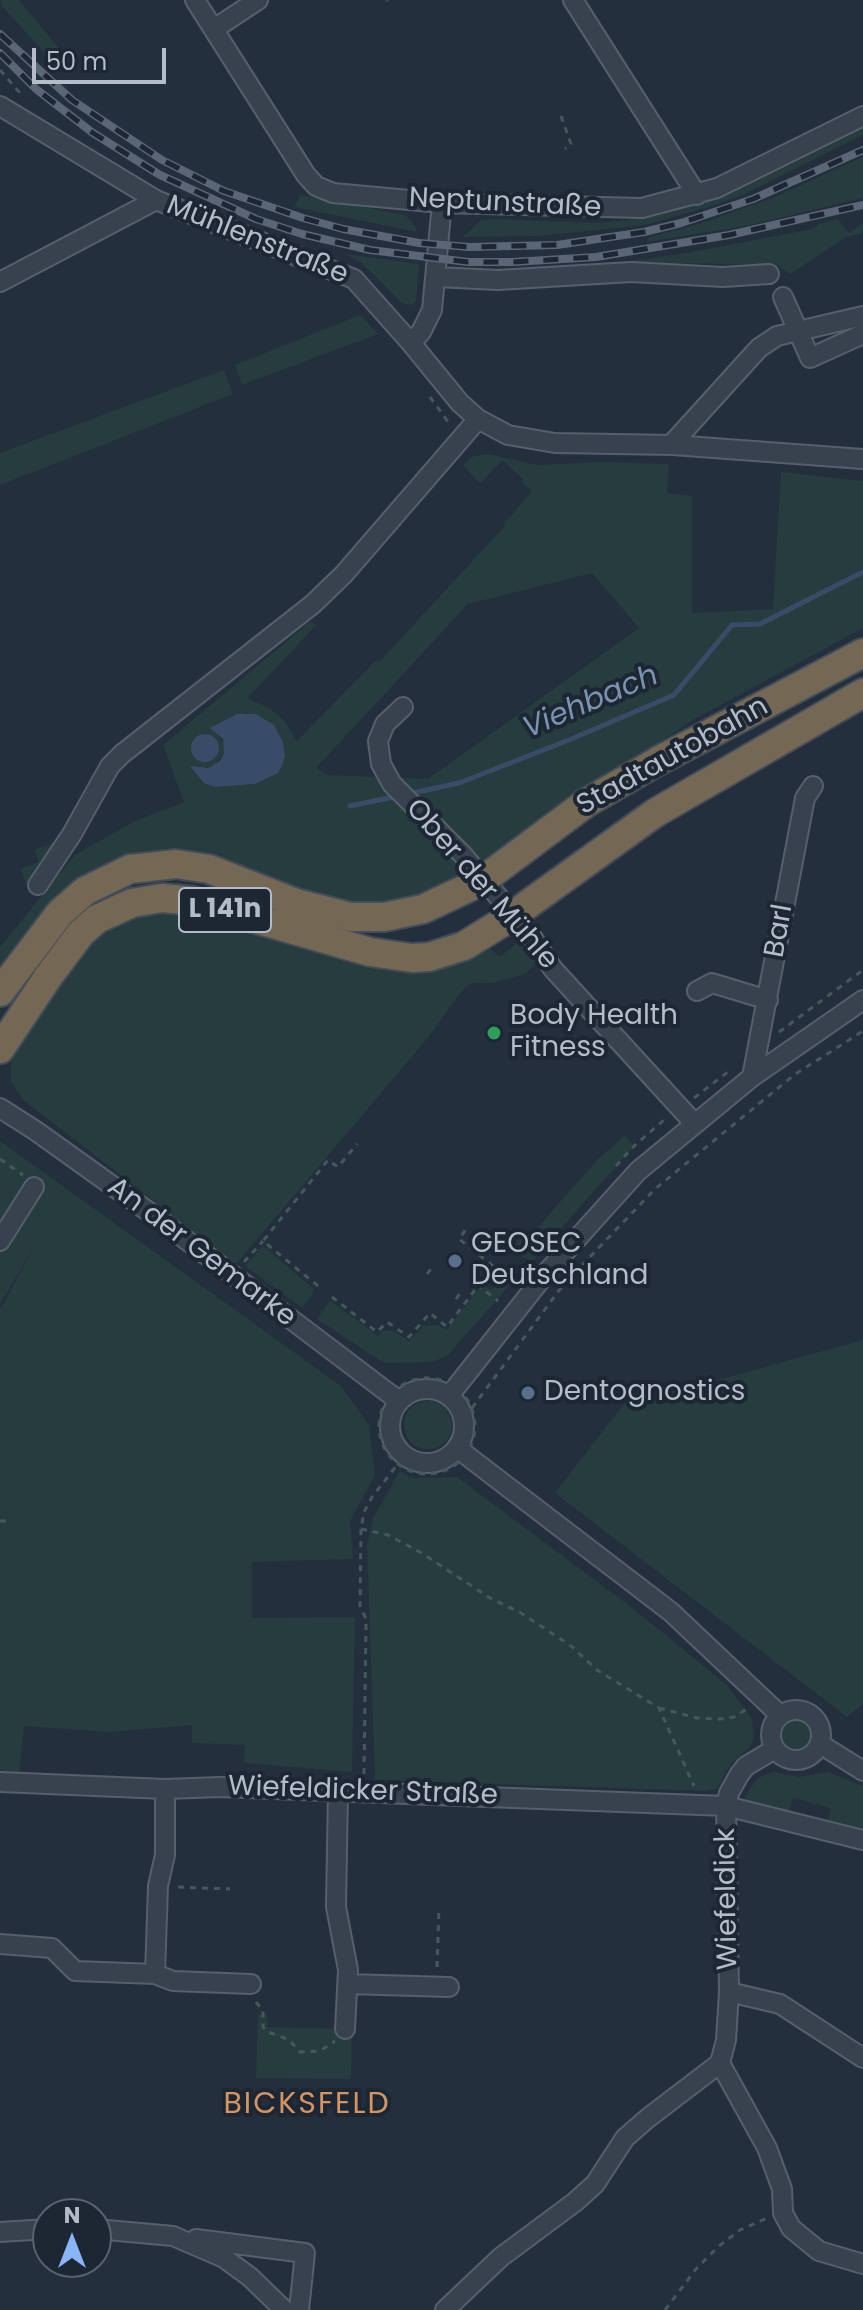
<!DOCTYPE html>
<meta charset="utf-8">
<style>
body{margin:0}
#map{position:relative;width:863px;height:2310px;overflow:hidden;background:#242f3e;font-family:Poppins,sans-serif}
canvas{display:block}
.north{position:absolute;left:32px;top:2198px;width:80px;height:80px;box-sizing:border-box;background:#1d2633;border:2px solid #59626f;border-radius:50%;rotate:0deg;font-size:22px;font-weight:700;line-height:32px;text-align:center;color:#b4bcc9}
.north::after{content:'';display:block;margin:auto;width:28px;height:36px;background:#8ab4f8;clip-path:polygon(50% 0,100% 100%,50% 72%,0 100%)}
.scale{position:absolute;left:32px;top:48px;width:134px;height:36px;box-sizing:border-box;border:4px solid #b4bcc9;border-top:0;padding-left:10px;font-size:24px;line-height:28px;white-space:nowrap;color:#b4bcc9;-webkit-text-stroke:6px #1d2633;paint-order:stroke}
</style>
<div id="map">
<canvas width="863" height="2310"></canvas>
<div class="north">N</div>
<div class="scale">50 m</div>
</div>
<script>
const context = document.querySelector('canvas').getContext('2d');
context.lineJoin = 'round';
function paint(path, color) { context.fillStyle = color; context.fill(path, 'evenodd'); }
const shape = rows => new Path2D(rows.map(r => 'M' + r).join(''));
function stroke(path, color, width, dash) { context.strokeStyle = color; context.lineWidth = width; context.lineCap = dash ? 'butt' : 'round'; context.setLineDash(dash || []); context.stroke(path); }
function write(font, color, halo, rows, align = 'center') {
  context.font = font + ' Poppins,sans-serif'; context.lineWidth = 8; context.setLineDash([]); context.textBaseline = 'middle'; context.strokeStyle = halo; context.fillStyle = color; for (const [text, x, y, turn = 0] of rows) {
    context.save(); context.translate(x, y); context.rotate((+turn || 0) * Math.PI / 180); context.textAlign = isNaN(turn) ? turn : align; if (halo) context.strokeText(text, 0, 0); context.fillText(text, 0, 0); context.restore();
  }
}
paint(shape([
 [0,0,19,0,66,57,56,65,2,6],
 [863,124,863,135,743,195,709,207,645,225,539,236,463,237,481,220,497,219,597,223,648,218,716,198],
 [863,157,863,198,746,226,646,242,650,237,699,224,775,197],
 [301,195,405,215,413,223,417,232,294,207],
 [838,219,849,233,863,223,863,233,846,237,790,274,777,265,624,262,686,253,813,229,819,224],
 [345,254,419,264,416,301,412,305,402,303,362,263],
 [360,315,378,334,242,385,235,365],
 [224,370,233,394,0,485,0,453],
 [489,454,537,465,600,462,669,464,667,493,692,496,692,613,773,609,781,472,863,481,863,628,691,721,484,864,407,903,338,905,220,859,152,854,0,977,0,947,75,855,133,822,184,802,163,745,311,621,316,625,247,699,268,707,285,721,296,742,376,660,379,662,505,526,504,524,532,491,522,483,524,480,502,460,480,484,463,465,474,456],
 [592,573,639,628,428,779,326,775,316,768,468,604],
 [246,713,265,718,278,773,255,784,215,787,191,766,204,769,216,764,224,753,225,746,215,730],
 [205,733,214,737,219,745,216,758,207,762,191,749,193,740],
 [55,842,58,846,37,877,26,883,20,869,39,862,35,850],
 [164,906,389,966,485,945,500,957,522,939,536,960,534,966,523,975,492,983,473,983,465,987,426,1040,236,1264,22,1099,11,1081,11,1054,62,970,115,919],
 [625,1135,634,1146,532,1261,509,1251,527,1231,532,1234,597,1160],
 [0,1141,341,1386,369,1425,375,1475,350,1521,353,1559,252,1562,252,1618,355,1617,352,1772,244,1763,245,1745,192,1743,192,1725,109,1732,24,1726,19,1774,0,1773,0,1310,34,1247,0,1304],
 [263,1246,315,1290,302,1308,245,1266],
 [506,1272,515,1279,448,1355,433,1362,384,1363,317,1319,330,1300,378,1336,383,1331,393,1330,409,1341,423,1326,438,1325,446,1330,483,1284,491,1290],
 [863,1340,863,1704,847,1717,555,1493,630,1396,689,1388],
 '404 1425a24 24 0 1 1 48 0a24 24 0 1 1-48 0Z',
 [400,1471,412,1478,457,1477,631,1607,727,1685,752,1719,754,1739,749,1748,731,1764,717,1789,706,1791,375,1780,367,1545,373,1518],
 '780 1734a16 16 0 1 1 32 0a16 16 0 1 1-32 0Z',
 [773,1772,799,1777,828,1772,863,1786,863,1830,828,1820,831,1808,793,1798,789,1811,745,1802,747,1793,758,1778],
 [258,2014,267,2014,268,2027,352,2029,351,2079,256,2078]
]), '#263c3f');
paint(shape([
 [237,714,256,714,274,725,283,742,285,755,282,766,278,773,255,784,215,787,204,783,190,766,208,768,220,761,224,753,223,739,210,728],
 '191 748a14 14 0 1 1 28 0a14 14 0 1 1-28 0Z'
]), '#394c67');
stroke(shape([
 [408,794,459,783,569,740,674,695,732,625,760,624,863,572],
 [350,806,398,796]
]), '#394c67', 5);
const minor = shape([
 [195,0,306,175,316,186,333,193,442,203,642,208,717,188,863,116],
 [573,0,697,195],
 [214,29,258,0],
 [0,106,156,200,354,279,411,343,460,403,478,419,508,435,555,443,673,445,863,459],
 [436,277,498,280,631,272,723,277,769,274],
 [0,282,156,200],
 [783,297,810,358,863,334],
 [411,343,421,332,432,310,442,203],
 [671,445,759,348,777,336,863,316],
 [403,707,385,724,378,741,381,764,392,784,462,854,530,934,553,969,694,1123],
 [38,885,72,834,110,766,122,754,313,604,344,574,478,419],
 [697,991,712,983,768,1000],
 [752,1077,805,798,813,786],
 [0,1108,36,1131,156,1217,399,1401],
 [0,1241,34,1187],
 '390 1426a37 37 0 1 1 74 0a37 37 0 1 1-74 0Z',
 [449,1396,547,1272,638,1171,752,1077,863,1000],
 [457,1448,671,1612,780,1715],
 '771 1735a25 25 0 1 1 50 0a25 25 0 1 1-50 0Z',
 [820,1744,863,1771],
 [775,1749,746,1766,739,1775,729,1793,726,1806,729,1992,726,2040,720,2063,767,2148,782,2189,783,2213,791,2228,819,2251,863,2264],
 [0,1782,165,1789,220,1787,726,1806,863,1840],
 [338,1791,336,1907,348,1970,345,2029],
 [0,1944,52,1948,75,1971,155,1974,173,1981,251,1984],
 [155,1974,158,1886,165,1855,165,1789],
 [348,1984,449,1987],
 [729,1992,780,2004,863,2058],
 [96,2229,173,2236,224,2258,250,2277,284,2310],
 [0,2232,48,2229],
 [196,2239,305,2253,299,2310],
 [445,2310,501,2257,575,2202,595,2184,625,2138,648,2118,720,2063]
]);
const highway = shape([
 [491,874,586,803,658,761,863,653],
 [520,910,655,813,863,693],
 [0,992,60,913,85,891,130,869,176,864,209,869,296,903,351,917,384,917,423,909,478,883],
 [0,1049,48,977,81,933,97,919,132,903,162,898,193,901,370,952,412,958,429,957,464,946,506,920]
]);
stroke(minor, '#565f6c', 22);
stroke(highway, '#434c59', 32);
stroke(shape([
 [387,0,388,1],
 [0,70,19,92,18,96],
 [561,116,571,144,565,149],
 [430,397,451,426],
 [779,1032,863,970],
 [694,1098,729,1071],
 [0,1159,23,1175],
 [616,1166,634,1146,665,1119],
 [244,1262,263,1241],
 [427,1274,431,1269],
 [318,1286,263,1241,328,1160,338,1167,357,1144],
 [332,1297,377,1332,387,1322,409,1337,430,1313,447,1327,493,1266,459,1239,466,1229],
 [456,1299,461,1292],
 '379 1426a48 48 0 1 1 96 0a48 48 0 1 1-96 0Z',
 [472,1408,563,1285,655,1189,794,1075,863,1031],
 [0,1521,9,1521],
 [361,1529,388,1535,420,1552,490,1598,521,1613,571,1646,597,1670,659,1708,694,1786],
 [659,1708,697,1718,720,1719,734,1717,748,1708],
 [364,1774,366,1619,360,1606,361,1529,364,1512,372,1497,404,1456],
 [178,1887,230,1889],
 [437,1967,439,1907],
 [256,2002,263,2011,263,2027,266,2031,289,2040,300,2052,320,2051,335,2041],
 [665,2310,696,2269,719,2246,740,2230,767,2218]
]), '#44595c', 3, [6, 6]);
stroke(minor, '#38414e', 18);
stroke(highway, '#746855', 28);
const rail = shape([
 [0,34,72,100,162,160,224,191,303,218,343,229,419,243,469,247,557,245,644,232,681,223,753,199,863,150],
 [0,53,36,89,93,133,160,175,256,219,302,234,370,250,468,262,513,262,596,257,729,235,863,205]
]);
stroke(rail, '#5a6575', 8);
stroke(rail, '#1d2633', 5, [15]);
const highwayBridge = shape([
 [478,883,491,874],
 [506,920,520,910]
]);
stroke(highwayBridge, '#434c59', 32, []);
stroke(shape([
 [477,1284,498,1301]
]), '#44595c', 3, [6, 6]);
stroke(highwayBridge, '#746855', 28);
for (const [x, y, r, color] of [
 [494,1033,8,"#2e9e5b"],
 [455,1261,8,"#5c6f8a"],
 [528,1393,8,"#5c6f8a"]
]) { const dot = new Path2D(); dot.arc(x, y, r, 0, 2 * Math.PI); context.fillStyle = color; context.fill(dot); stroke(dot, '#1d2633', 3); }
for (const [x, y, w] of [
 [225,910,92]
]) { const box = new Path2D(); box.roundRect(x - w / 2, y - 22, w, 44, 6); context.fillStyle = '#1d2633'; context.fill(box); stroke(box, '#b4bcc9', 2); }
write('bold 26px', '#b4bcc9', null, [
 ["L 141n",225,910]
]);
write('28px', '#b4bcc9', '#1d2633', [
 ["Neptunstraße",505,204,3],
 ["Mühlenstraße",257,241,22],
 ["Stadtautobahn",673,757,-29],
 ["Ober der Mühle",481,885,49],
 ["Barl",780,931,-80],
 ["An der Gemarke",201,1253,37],
 ["Wiefeldicker Straße",363,1792,2],
 ["Wiefeldick",728,1899,-91]
]);
write('28px', '#b4bcc9', '#1d2633', [
 ["Body Health",510,1017],
 ["Fitness",510,1049],
 ["GEOSEC",471,1245],
 ["Deutschland",471,1277],
 ["Dentognostics",544,1393]
], 'left');
write('italic 30px', '#7c92b1', '#1d2633', [
 ["Viehbach",591,703,-23]
]);
context.letterSpacing = '2px';
write('30px', '#d59563', '#1d2633', [
 ["BICKSFELD",307,2105]
]);
context.letterSpacing = '0px';
</script>
